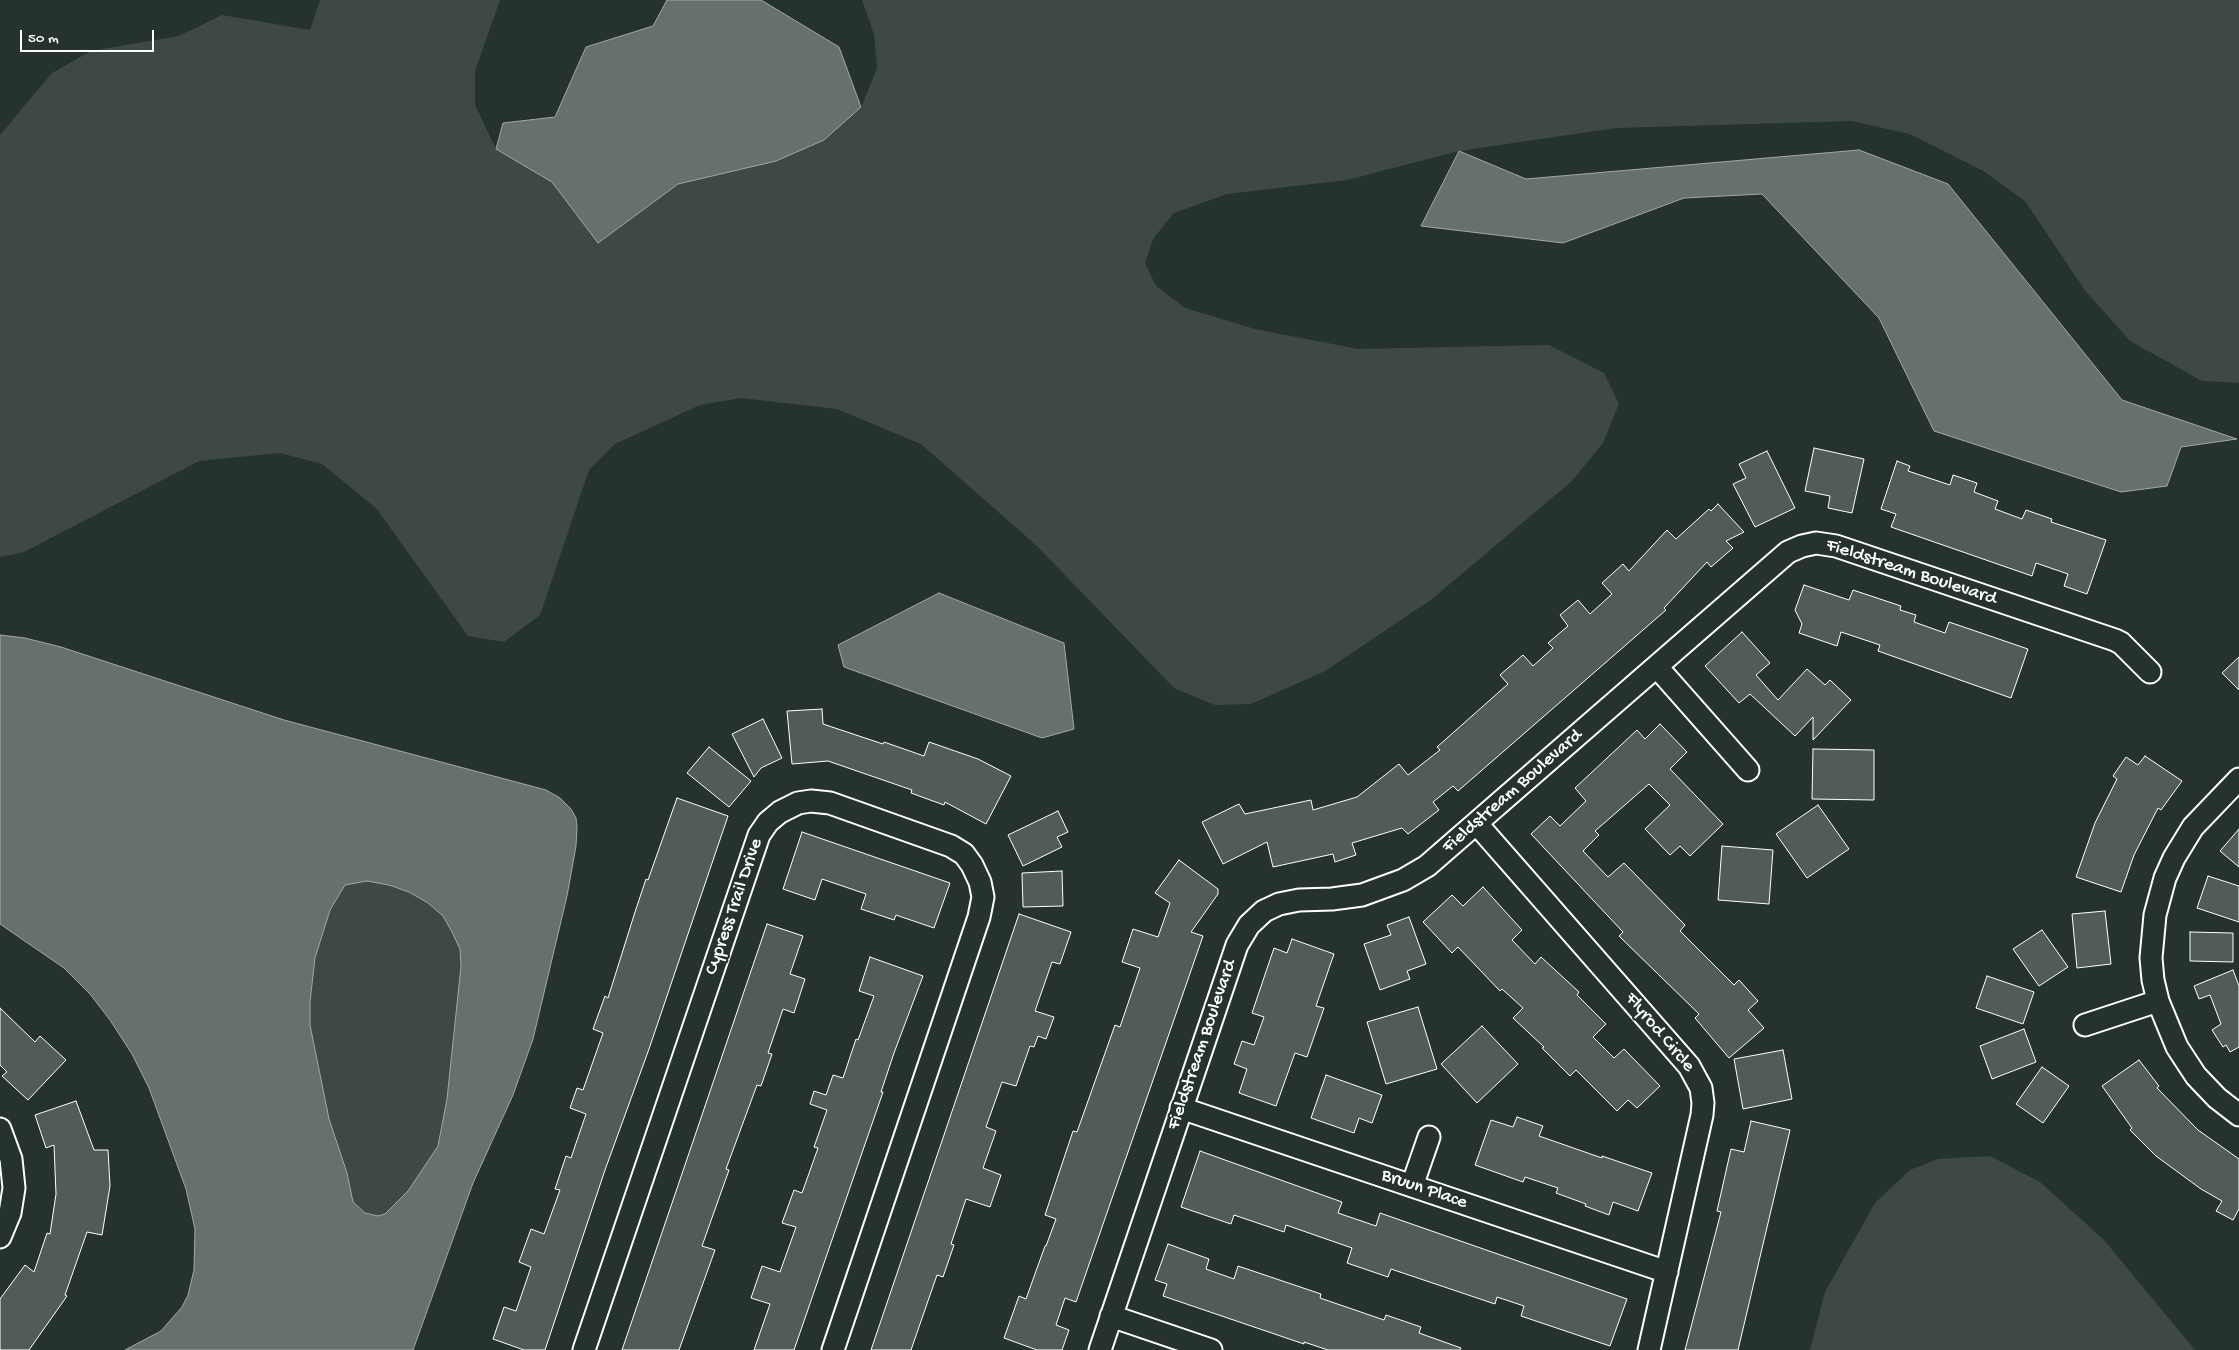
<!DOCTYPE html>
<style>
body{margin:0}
#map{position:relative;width:2239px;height:1350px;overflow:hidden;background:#26332d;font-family:"Gochi Hand",sans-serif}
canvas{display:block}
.scale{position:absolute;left:20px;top:30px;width:134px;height:22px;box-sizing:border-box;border:2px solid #fff;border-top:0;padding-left:6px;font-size:15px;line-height:18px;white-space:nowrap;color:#fff;-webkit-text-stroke:4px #26332d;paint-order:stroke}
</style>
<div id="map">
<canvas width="2239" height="1350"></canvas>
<div class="scale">50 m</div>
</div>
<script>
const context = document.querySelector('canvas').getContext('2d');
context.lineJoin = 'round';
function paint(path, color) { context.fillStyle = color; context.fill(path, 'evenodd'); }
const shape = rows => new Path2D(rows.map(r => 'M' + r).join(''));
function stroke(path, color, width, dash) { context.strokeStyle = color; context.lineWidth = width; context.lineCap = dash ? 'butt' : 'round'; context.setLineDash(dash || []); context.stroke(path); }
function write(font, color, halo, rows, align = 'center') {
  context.font = font + ' "Gochi Hand",sans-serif'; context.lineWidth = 4.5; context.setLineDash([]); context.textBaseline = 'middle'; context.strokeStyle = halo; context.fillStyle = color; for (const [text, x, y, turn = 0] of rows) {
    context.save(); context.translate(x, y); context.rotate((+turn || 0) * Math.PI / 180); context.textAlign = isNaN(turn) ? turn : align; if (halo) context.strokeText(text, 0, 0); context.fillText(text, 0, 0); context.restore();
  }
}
paint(shape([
 [320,0,500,0,475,71,475,105,496,149,552,182,598,243,678,184,776,161,861,108,877,68,874,34,862,0,2239,0,2239,383,2202,381,2130,341,2084,289,2025,201,1985,172,1910,134,1851,121,1616,128,1459,151,1347,180,1227,194,1174,213,1153,239,1145,263,1156,286,1185,308,1255,329,1358,349,1549,345,1604,373,1619,404,1603,443,1572,481,1432,599,1325,671,1251,704,1215,705,1174,688,1037,546,921,444,837,409,741,398,700,405,615,444,589,470,540,615,504,642,468,636,376,508,322,464,280,453,199,461,24,552,0,557,0,135,52,73,91,51,179,36,222,15,310,30],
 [367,881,389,885,409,892,428,903,443,916,452,932,460,949,461,966,447,1099,438,1146,408,1191,385,1214,378,1216,365,1213,353,1202,347,1173,329,1119,310,1025,310,1002,315,958,330,910,345,885],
 [1990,1156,2040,1182,2104,1240,2195,1350,1810,1350,1825,1292,1875,1203,1910,1170,1938,1159]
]), '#3e4944');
const water = shape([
 [667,0,761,0,839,47,861,107,824,140,776,161,678,184,598,243,552,182,496,149,503,123,555,117,586,47,653,26,667,0],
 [1859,150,1948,184,2122,400,2237,439,2181,447,2167,486,2121,492,1934,431,1879,318,1762,194,1684,198,1563,243,1421,226,1459,151,1526,179,1859,150],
 [939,593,1064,643,1074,729,1042,738,844,667,838,645,939,593],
 [0,635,25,638,61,647,284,720,546,790,560,798,571,809,576,818,577,828,576,846,567,896,533,1039,513,1095,473,1183,413,1350,125,1350,161,1331,182,1307,188,1295,194,1270,195,1229,186,1189,149,1088,132,1054,110,1020,90,994,64,968,0,924,0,635],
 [367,881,389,885,409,892,428,903,443,916,452,932,460,949,461,966,447,1099,438,1146,408,1191,385,1214,378,1216,365,1213,353,1202,347,1173,329,1119,310,1025,310,1002,315,958,330,910,345,885,367,881]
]);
paint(water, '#67706c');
stroke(water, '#a4a9a7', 1);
const building = shape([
 [1814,448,1864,459,1852,513,1828,508,1830,496,1805,491,1814,448],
 [1767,451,1795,508,1755,527,1733,484,1746,478,1739,464,1767,451],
 [1897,461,1910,466,1908,471,1950,485,1953,475,1977,483,1974,492,1998,501,1995,509,2022,519,2026,510,2052,519,2051,522,2106,540,2087,594,2064,586,2068,574,2036,563,2032,576,1891,527,1896,514,1881,509,1897,461],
 [1718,504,1744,532,1726,541,1733,548,1711,567,1707,562,1664,608,1666,610,1458,791,1453,786,1433,802,1439,810,1408,834,1402,828,1352,843,1356,855,1335,862,1333,854,1273,867,1267,842,1223,864,1202,822,1239,804,1245,814,1311,800,1313,810,1357,797,1399,764,1408,775,1440,750,1437,747,1508,684,1500,675,1523,655,1533,666,1553,648,1548,643,1568,626,1560,615,1578,600,1590,614,1612,594,1602,583,1623,564,1629,571,1667,530,1676,539,1709,509,1711,511,1718,504],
 [1804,585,1849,600,1853,590,1901,606,1900,610,1916,615,1914,622,1945,633,1949,622,2028,649,2011,698,1878,651,1880,645,1841,632,1837,646,1799,633,1802,624,1795,610,1804,585],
 [1742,632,1770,663,1756,675,1778,700,1807,669,1825,685,1830,680,1851,700,1813,740,1813,717,1795,736,1750,694,1739,703,1705,666,1742,632],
 [2239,657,2239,690,2222,673,2239,657],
 [822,709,823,724,883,744,884,742,924,756,929,742,978,759,1011,776,986,824,945,802,944,805,911,793,912,790,828,761,792,764,787,711,822,709],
 [763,719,782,758,761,768,754,777,732,734,763,719],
 [1660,724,1687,752,1670,769,1723,824,1690,856,1680,846,1670,855,1645,829,1670,805,1649,784,1595,831,1599,835,1583,851,1608,877,1624,863,1685,925,1680,931,1734,985,1739,980,1758,1001,1748,1010,1764,1028,1729,1058,1695,1018,1699,1014,1619,936,1623,932,1531,834,1550,816,1560,826,1586,801,1575,788,1637,730,1645,739,1660,724],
 [709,747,751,781,729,807,687,773,709,747],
 [1813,749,1874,750,1874,800,1812,799,1813,749],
 [2145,756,2182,781,2161,810,2158,808,2134,855,2121,892,2076,877,2095,823,2117,779,2113,776,2126,757,2138,765,2145,756],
 [677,798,728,816,649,1049,605,1170,545,1350,524,1350,493,1339,504,1307,516,1311,531,1267,519,1262,531,1229,544,1234,560,1190,555,1189,566,1156,571,1158,586,1114,570,1108,577,1088,583,1090,603,1033,593,1029,605,996,608,998,635,912,646,879,648,880,677,798],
 [1818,805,1849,849,1807,878,1776,834,1818,805],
 [1058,811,1068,832,1057,837,1062,847,1023,866,1008,835,1058,811],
 [2239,829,2239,867,2220,851,2239,829],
 [802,832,950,883,934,928,896,915,894,920,861,909,866,894,822,879,815,900,783,889,802,832],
 [1722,846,1773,850,1769,904,1718,900,1722,846],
 [1179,860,1218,889,1218,894,1191,932,1203,936,1076,1302,1065,1298,1056,1325,1069,1330,1062,1350,1037,1350,1004,1338,1019,1296,1026,1299,1045,1246,1046,1246,1056,1219,1045,1215,1073,1131,1077,1132,1115,1025,1120,1027,1140,968,1122,962,1133,929,1158,937,1170,903,1155,893,1179,860],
 [1062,871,1063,906,1023,907,1022,873,1062,871],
 [2208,876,2239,886,2239,922,2197,908,2208,876],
 [1483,887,1522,930,1512,940,1535,964,1541,957,1579,992,1577,995,1606,1024,1593,1037,1614,1058,1624,1049,1660,1086,1637,1108,1628,1100,1617,1111,1576,1070,1570,1076,1542,1048,1544,1047,1513,1018,1523,1008,1502,989,1500,991,1458,947,1452,953,1423,922,1452,895,1463,906,1483,887],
 [2105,911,2111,964,2077,968,2072,914,2105,911],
 [1019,914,1071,932,1060,964,1052,962,1035,1011,1054,1017,1046,1039,1038,1036,1034,1047,1030,1046,1016,1086,1002,1082,986,1127,996,1131,983,1168,1001,1175,990,1207,966,1199,951,1244,954,1245,943,1277,937,1275,911,1350,871,1350,1019,914],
 [1409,917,1426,964,1407,971,1410,979,1380,990,1364,944,1391,935,1387,925,1409,917],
 [767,924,803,936,790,974,805,979,794,1013,783,1009,768,1053,772,1054,761,1086,757,1085,726,1169,729,1170,702,1246,715,1250,679,1350,622,1350,767,924],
 [2042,930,2068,967,2039,986,2013,949,2042,930],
 [2190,932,2233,933,2233,962,2190,961,2190,932],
 [1292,939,1334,954,1316,1006,1324,1008,1307,1057,1295,1053,1276,1106,1239,1093,1247,1069,1234,1064,1242,1041,1254,1045,1264,1017,1252,1013,1274,948,1287,953,1292,939],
 [870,957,923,976,894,1053,881,1092,883,1092,794,1350,754,1350,770,1304,751,1298,762,1266,780,1272,796,1227,782,1223,794,1190,802,1193,818,1148,814,1147,827,1110,810,1104,814,1091,826,1095,833,1075,843,1078,856,1039,858,1040,874,996,859,991,870,957],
 [2233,970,2239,986,2239,1047,2230,1052,2226,1045,2223,1047,2212,1030,2221,1024,2210,995,2199,999,2194,986,2233,970],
 [1987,976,2034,992,2023,1024,1976,1008,1987,976],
 [1418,1007,1437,1069,1386,1084,1367,1022,1418,1007],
 [0,1008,35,1042,40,1036,66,1060,28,1100,2,1076,7,1072,0,1065,0,1008],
 [1482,1026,1518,1064,1477,1103,1441,1064,1482,1026],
 [2024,1029,2036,1062,1992,1079,1980,1046,2024,1029],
 [1783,1050,1792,1099,1743,1109,1734,1059,1783,1050],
 [2139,1060,2159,1086,2157,1088,2198,1130,2239,1159,2239,1209,2233,1220,2216,1211,2222,1201,2201,1189,2156,1156,2130,1130,2132,1128,2102,1086,2139,1060],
 [2042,1067,2069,1086,2043,1123,2016,1104,2042,1067],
 [1326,1075,1382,1095,1372,1123,1359,1118,1354,1133,1311,1118,1326,1075],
 [76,1101,94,1150,108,1150,110,1186,102,1235,87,1232,65,1295,67,1296,29,1350,0,1350,0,1299,25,1265,34,1272,47,1233,50,1234,56,1194,54,1145,46,1148,35,1115,76,1101],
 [1517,1117,1543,1126,1539,1136,1602,1158,1602,1156,1652,1173,1638,1211,1613,1202,1609,1215,1585,1206,1586,1204,1556,1193,1558,1188,1525,1177,1523,1182,1475,1165,1491,1120,1513,1127,1517,1117],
 [1751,1121,1790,1130,1738,1350,1685,1350,1721,1212,1717,1211,1731,1149,1744,1152,1751,1121],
 [1200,1151,1342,1202,1338,1213,1376,1226,1380,1213,1627,1299,1610,1346,1521,1316,1524,1306,1497,1297,1495,1304,1391,1269,1388,1277,1347,1263,1352,1248,1286,1225,1284,1232,1234,1215,1231,1224,1181,1207,1200,1151],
 [1168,1244,1209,1259,1206,1269,1234,1279,1238,1266,1321,1294,1320,1298,1384,1320,1386,1315,1421,1327,1419,1333,1461,1348,1460,1350,1328,1350,1304,1342,1304,1344,1163,1296,1167,1284,1155,1280,1168,1244]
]);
paint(building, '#515c57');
stroke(building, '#fff', 1);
const street = shape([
 [1657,667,1748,770],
 [2239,779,2193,827,2174,858,2165,878,2155,915,2151,958,2153,980,2158,1001,2177,1047,2196,1076,2217,1098,2239,1115],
 [1477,824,1689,1066,1701,1088,1703,1103,1702,1115,1649,1350],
 [2085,1025,2158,1001],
 [1181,1108,1667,1272],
 [0,1129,11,1159,14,1188,10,1213,0,1237],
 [1412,1186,1429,1137],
 [1111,1316,1211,1350],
 [584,1350,759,835,768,822,780,812,798,803,811,801,830,803,951,846,964,854,972,865,980,882,983,897,979,917,833,1350],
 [1100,1350,1237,945,1249,925,1264,911,1279,904,1299,900,1332,899,1362,895,1403,880,1427,866,1788,552,1802,546,1816,543,1836,546,2115,640,2121,643,2150,672]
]);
stroke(street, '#fff', 25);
stroke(street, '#26332d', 21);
write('19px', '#fff', '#26332d', [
 ["Fieldstream Boulevard",1911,573,18],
 ["Fieldstream Boulevard",1513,792,-41],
 ["Cypress Trail Drive",735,907,-71],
 ["Flyrod Circle",1659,1033,50],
 ["Fieldstream Boulevard",1203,1045,-71],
 ["Bruun Place",1424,1190,19]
]);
</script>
